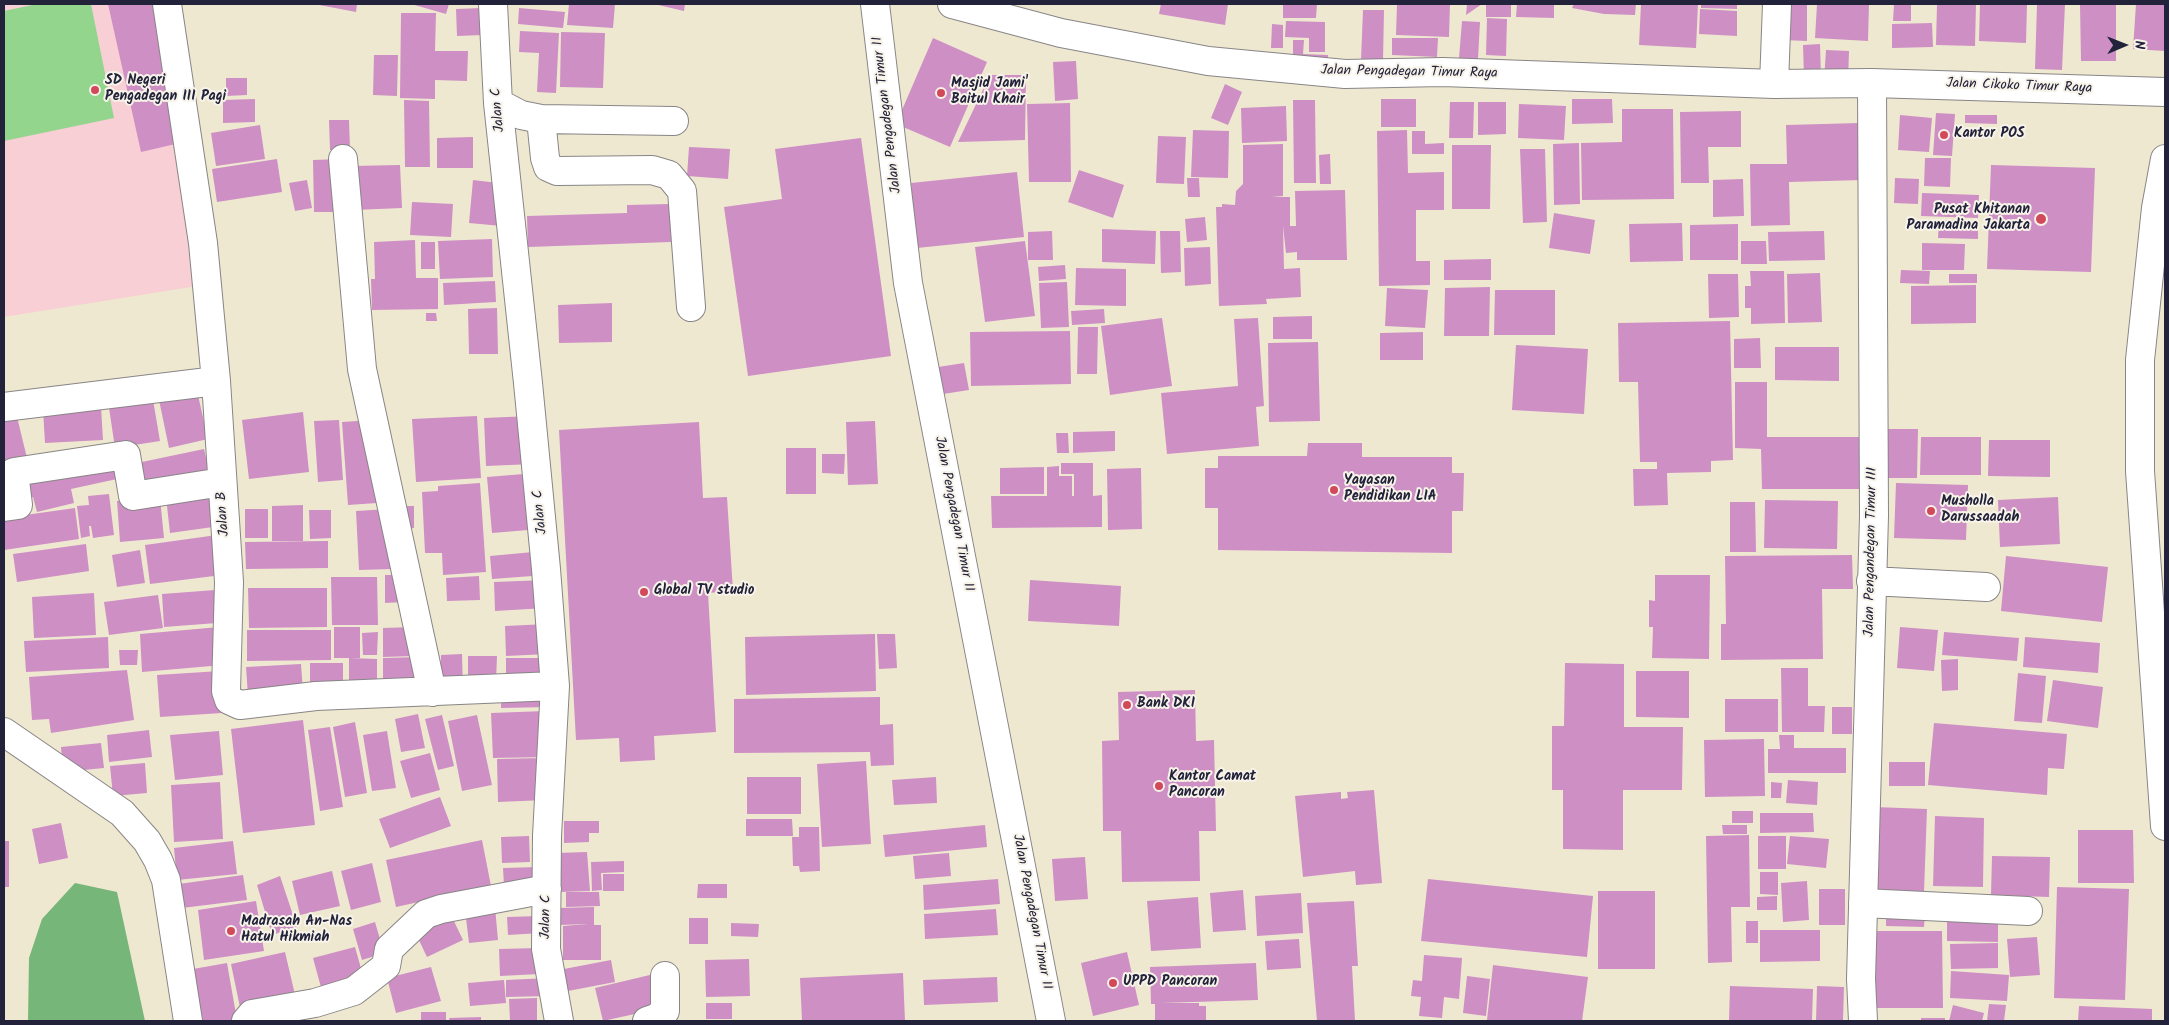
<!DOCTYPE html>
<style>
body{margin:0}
#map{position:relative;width:2169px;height:1025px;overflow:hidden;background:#efe8d0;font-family:Kalam,sans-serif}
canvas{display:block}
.frame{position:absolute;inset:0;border:5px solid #22223b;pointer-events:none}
.north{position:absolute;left:2099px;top:20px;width:50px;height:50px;-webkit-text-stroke:4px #f7f3e8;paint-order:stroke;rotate:89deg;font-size:14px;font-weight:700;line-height:20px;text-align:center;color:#22223b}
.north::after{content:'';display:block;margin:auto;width:18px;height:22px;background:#22223b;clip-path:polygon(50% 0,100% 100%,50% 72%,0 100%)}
</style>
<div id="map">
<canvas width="2169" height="1025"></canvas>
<div class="frame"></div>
<div class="north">N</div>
</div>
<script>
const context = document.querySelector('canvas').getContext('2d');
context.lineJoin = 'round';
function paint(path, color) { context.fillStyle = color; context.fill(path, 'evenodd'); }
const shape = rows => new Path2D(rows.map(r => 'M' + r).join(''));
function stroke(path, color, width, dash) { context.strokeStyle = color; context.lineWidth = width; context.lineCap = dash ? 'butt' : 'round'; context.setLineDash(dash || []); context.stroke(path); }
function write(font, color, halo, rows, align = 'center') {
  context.font = font + ' Kalam,sans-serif'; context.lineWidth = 4; context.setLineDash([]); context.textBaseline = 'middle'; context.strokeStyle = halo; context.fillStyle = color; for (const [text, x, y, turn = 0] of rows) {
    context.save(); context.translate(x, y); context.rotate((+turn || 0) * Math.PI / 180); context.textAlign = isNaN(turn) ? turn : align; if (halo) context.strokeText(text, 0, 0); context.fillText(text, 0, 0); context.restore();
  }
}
paint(shape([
 [4,4,165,4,203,160,214,217,222,282,4,317]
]), '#f7cfd4');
paint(shape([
 [37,4,91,4,114,118,4,141,4,11]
]), '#93d58d');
paint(shape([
 [75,883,117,892,145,1021,28,1021,29,958,42,919]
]), '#76b678');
paint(shape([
 [108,4,153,4,184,142,141,152],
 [314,4,357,4,356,12],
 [411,4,449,4,446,14],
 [569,4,615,4,613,28,567,25],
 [654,4,685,4,684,11],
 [1161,4,1228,4,1225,25,1159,14],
 [1283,4,1317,4,1316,18,1283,18],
 [1397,4,1450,4,1449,37,1396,35],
 [1467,4,1482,4,1466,15],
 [1486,4,1511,4,1511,17,1486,17],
 [1517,4,1554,4,1554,18,1516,17],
 [1574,4,1636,4,1635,15,1604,14,1572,8],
 [1641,4,1698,4,1696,48,1639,45],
 [1701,4,1737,4,1737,9,1701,8],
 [1783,4,1807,4,1807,41,1783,40],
 [1817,4,1869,4,1868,41,1815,38],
 [1894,4,1911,4,1911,21,1893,21],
 [1937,4,1976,4,1975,46,1936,45],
 [1980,4,2027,4,2026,43,1979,41],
 [2037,4,2065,4,2062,70,2035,69],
 [2080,4,2116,4,2116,61,2081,61],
 [2136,4,2165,4,2165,51,2133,49],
 [482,8,483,35,457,36,456,9],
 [519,8,565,12,563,28,518,24],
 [1700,9,1737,11,1737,36,1699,34],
 [1363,10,1384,10,1383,61,1361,60],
 [401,13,436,13,435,51,468,51,467,81,435,80,435,99,400,98],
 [1487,18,1507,19,1506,56,1486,55],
 [1286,21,1325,22,1325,52,1309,52,1309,38,1285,37],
 [1462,21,1480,22,1478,59,1459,58],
 [1932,23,1933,47,1892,48,1892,24],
 [1272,24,1283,25,1283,48,1271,48],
 [520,31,559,33,556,93,537,92,539,53,519,52],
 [561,32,605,33,603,88,560,87],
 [933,38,987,62,950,147,896,124],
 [1392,38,1438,38,1437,57,1392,55],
 [1293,40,1304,40,1303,54,1328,55,1328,63,1293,62],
 [1820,44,1821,78,1804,78,1803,45],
 [1826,50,1849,51,1848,81,1824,81],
 [374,55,398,55,397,96,373,95],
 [1076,61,1078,99,1055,101,1053,62],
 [990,75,1026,75,1025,140,958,142],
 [226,78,247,78,247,95,226,96],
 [1225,84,1242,92,1228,125,1211,118],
 [255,99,255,122,223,123,223,100],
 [1381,99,1416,99,1416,127,1381,127],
 [1572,99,1612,99,1613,123,1572,124],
 [404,100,429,101,430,167,405,167],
 [1293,100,1315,100,1316,183,1294,183],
 [1450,102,1474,102,1473,138,1449,138],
 [1478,102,1506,102,1506,134,1478,135],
 [1070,103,1071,182,1029,182,1027,104],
 [1519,104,1566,106,1564,140,1518,138],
 [1286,106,1287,141,1242,143,1241,108],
 [1622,109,1673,109,1674,199,1582,200,1581,143,1622,142],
 [1741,111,1741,147,1708,147,1709,183,1681,183,1680,112],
 [1936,113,1955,114,1952,156,1933,155],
 [1900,115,1932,118,1929,152,1898,150],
 [1965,115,1997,115,1997,124,1965,123],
 [329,120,349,120,350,149,330,150],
 [1860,123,1863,180,1789,182,1790,225,1751,226,1750,164,1787,164,1786,125],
 [260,125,265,159,216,166,211,133],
 [1193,130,1229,131,1228,178,1191,177],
 [1407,130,1408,173,1444,172,1444,210,1416,210,1416,261,1430,261,1430,285,1379,286,1377,131],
 [1412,131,1425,131,1425,144,1444,143,1444,154,1412,154],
 [1158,136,1186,137,1184,184,1156,183],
 [473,137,473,168,437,168,437,138],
 [861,138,891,356,748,376,724,207,782,199,775,149],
 [1579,143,1580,204,1554,205,1553,144],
 [1283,144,1283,196,1272,197,1290,197,1290,226,1296,226,1295,191,1345,190,1347,260,1297,260,1297,252,1286,253,1283,226,1284,269,1300,268,1301,297,1266,299,1267,304,1219,306,1216,207,1222,207,1222,204,1235,205,1236,191,1243,184,1243,145],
 [1452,145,1491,145,1490,209,1452,209],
 [689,147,730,149,728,179,687,176],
 [1520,149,1545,149,1547,222,1523,223],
 [1330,154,1331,184,1320,184,1319,155],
 [1925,158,1951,158,1950,187,1924,186],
 [277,159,282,192,217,202,212,169],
 [341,159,342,212,314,212,313,160],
 [400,165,402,208,354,210,352,166],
 [1991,165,2095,168,2091,272,1987,269],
 [1079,170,1124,185,1113,218,1068,202],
 [1017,172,1024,237,917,248,911,183],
 [1187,178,1199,178,1200,197,1188,197],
 [1895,178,1919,179,1918,204,1894,203],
 [1743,179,1744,216,1713,217,1713,180],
 [307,180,312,208,295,211,289,183],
 [473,180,506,184,502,226,469,223],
 [1922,193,1979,195,1978,218,1921,216],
 [412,202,453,204,451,237,410,235],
 [670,204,671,242,528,247,527,216,627,213,627,205],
 [1554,213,1595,220,1590,254,1549,248],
 [1205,217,1207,240,1187,242,1185,219],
 [1939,220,1978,221,1978,239,1938,238],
 [1682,223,1683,261,1630,262,1629,224],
 [1738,224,1738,260,1690,260,1690,225],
 [1102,229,1156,231,1155,264,1102,262],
 [1052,231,1053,260,1028,260,1028,232],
 [1160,231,1180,231,1181,272,1161,273],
 [1824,231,1825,260,1769,261,1768,232],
 [492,239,493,277,440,279,438,241],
 [415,240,416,278,438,278,438,309,372,310,371,279,375,279,374,242],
 [1025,241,1035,316,985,322,975,247],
 [1741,241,1766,241,1767,264,1741,264],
 [421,242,435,242,435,269,421,269],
 [1922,243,1965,244,1964,270,1922,270],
 [1210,247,1211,284,1185,286,1184,248],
 [1491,259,1491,280,1444,280,1444,260],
 [1065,265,1066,279,1039,281,1038,267],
 [1076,268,1126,269,1126,306,1075,305],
 [1901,270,1930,271,1929,284,1900,283],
 [1750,271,1784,271,1785,323,1751,324,1751,308,1745,308,1745,286,1751,286],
 [1820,273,1822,322,1788,323,1787,274],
 [1708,274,1738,274,1739,317,1709,318],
 [1949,274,1977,274,1977,283,1949,283],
 [495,281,496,302,444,305,443,283],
 [1067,282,1069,327,1041,328,1039,283],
 [1976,285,1976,323,1911,324,1911,286],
 [1490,287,1489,336,1444,336,1445,288],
 [1387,288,1428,290,1425,328,1385,326],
 [1495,290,1555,290,1555,335,1494,335],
 [612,303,612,342,559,343,558,305],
 [497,308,498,354,469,354,468,309],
 [1104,309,1105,323,1072,325,1071,311],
 [426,313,436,313,437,321,426,321],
 [1312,316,1312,339,1273,339,1273,317],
 [1162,318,1172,386,1110,395,1101,326],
 [1258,318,1264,406,1256,407,1259,446,1167,454,1161,393,1238,386,1234,319],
 [1730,321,1733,460,1711,461,1711,472,1667,473,1668,505,1634,506,1633,469,1657,469,1657,462,1640,462,1638,382,1619,382,1618,323],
 [1078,327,1098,327,1097,374,1077,374],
 [1070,331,1071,384,971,386,970,332],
 [1423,332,1423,360,1380,360,1380,333],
 [1760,338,1761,368,1734,368,1734,339],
 [1318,342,1320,421,1269,422,1268,343],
 [1516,345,1588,349,1584,414,1512,410],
 [1775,347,1839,347,1839,381,1775,380],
 [964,363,969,390,943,394,938,367],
 [1735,382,1767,382,1767,437,1863,437,1864,489,1762,489,1761,449,1735,448],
 [197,391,208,439,169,448,159,400],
 [152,394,160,441,115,448,108,401],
 [101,407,103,440,45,443,43,410],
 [303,412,309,472,249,479,242,420],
 [477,416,481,478,416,482,412,419],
 [530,416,533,464,486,466,484,418],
 [17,417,28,462,4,468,4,420],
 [339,420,343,480,318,482,314,421],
 [372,420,377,503,348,505,342,422],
 [875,421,878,484,848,485,846,422],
 [699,422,703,498,727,497,733,591,708,593,716,732,654,736,655,760,620,762,619,738,576,740,559,430],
 [1881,429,1918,429,1917,478,1880,478],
 [1115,431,1115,451,1073,453,1073,432],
 [1056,433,1068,433,1069,453,1057,453],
 [1921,437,1981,437,1981,475,1920,475],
 [1989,440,2050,440,2050,477,1988,476],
 [1308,443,1362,443,1362,457,1452,457,1452,473,1464,473,1463,511,1452,511,1452,553,1218,550,1218,508,1205,508,1205,468,1218,468,1218,456,1307,456],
 [786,448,816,448,816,494,786,494],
 [204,449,210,476,142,489,137,463],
 [822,454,845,454,844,474,822,473],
 [113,462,117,479,71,489,74,503,37,512,33,497,25,499,22,485],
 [1061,463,1093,463,1093,496,1102,495,1102,527,992,528,991,496,1047,496,1047,467,1059,466,1059,476,1072,476,1072,496,1074,496,1074,474,1061,474],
 [1044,467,1044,494,1000,494,1000,468],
 [1141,468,1142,529,1108,530,1107,469],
 [536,473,540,529,492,533,487,477],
 [480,483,486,572,443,575,442,553,425,553,422,492,438,491,438,486],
 [1896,483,1968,485,1966,540,1894,538],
 [208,492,213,527,170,533,166,497],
 [109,494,114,535,93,538,91,526,89,526,90,536,81,538,77,506,89,505,88,496],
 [2058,497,2060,544,2000,547,1998,500],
 [160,498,164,538,120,542,117,501],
 [1765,500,1838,501,1837,549,1764,548],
 [1730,502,1755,502,1756,552,1730,552],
 [303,505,303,541,272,541,272,506],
 [403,506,414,506,414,528,403,529],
 [75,508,79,539,4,550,4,518],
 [245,509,268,509,268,538,245,538],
 [389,509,392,569,359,570,356,511],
 [309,510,331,510,331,538,310,539],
 [217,535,222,575,150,584,145,545],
 [328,541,328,568,246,569,245,542],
 [86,544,89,571,17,582,13,554],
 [140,550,145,583,117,587,112,555],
 [544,551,546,575,492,579,490,556],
 [1852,555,1853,589,1822,589,1823,659,1721,660,1721,624,1726,624,1725,556],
 [2006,556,2108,567,2102,622,2001,611],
 [385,575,402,575,403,602,385,603],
 [1655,575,1710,575,1709,659,1652,658,1653,627,1649,627,1649,600,1655,601],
 [479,576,480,600,447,601,446,578],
 [331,577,377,577,378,625,332,625],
 [545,580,546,608,495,611,494,582],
 [1030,580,1121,586,1119,626,1028,621],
 [248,588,327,588,327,627,249,628],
 [215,590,217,623,164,627,162,594],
 [94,593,96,635,34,638,32,597],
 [158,595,163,628,109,635,104,602],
 [547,624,548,654,506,656,505,626],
 [219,627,223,665,142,672,140,634],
 [334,627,360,627,360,658,334,658],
 [414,627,414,656,383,657,383,628],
 [1900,627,1938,630,1934,671,1897,668],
 [247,630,331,630,331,660,247,661],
 [378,632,377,655,363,655,362,633],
 [1944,632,2019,638,2017,661,1942,655],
 [875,634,876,691,746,695,745,637],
 [877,634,895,634,897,668,879,669],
 [108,637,109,668,26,672,24,641],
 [2025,637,2100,643,2098,673,2023,667],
 [119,650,138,650,137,665,120,665],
 [462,654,463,689,441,689,441,655],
 [468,656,497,656,496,682,468,681],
 [421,657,421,690,383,690,383,658],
 [349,658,377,659,377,686,349,687],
 [506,658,548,658,548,684,506,684],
 [1958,659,1958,690,1942,691,1941,660],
 [310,663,343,663,343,692,310,692],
 [1565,663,1624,664,1624,727,1683,727,1682,790,1623,790,1623,850,1563,849,1563,790,1552,790,1552,726,1564,726],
 [301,664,303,692,248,696,246,667],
 [1781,668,1808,668,1808,706,1825,706,1824,732,1782,732],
 [127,670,134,720,51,733,49,719,32,720,29,677],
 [220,671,222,713,160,717,157,675],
 [1636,671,1689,671,1689,718,1636,717],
 [2018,673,2046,676,2042,723,2014,721],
 [2053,680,2103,687,2098,728,2047,721],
 [1195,690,1196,741,1214,740,1216,831,1199,831,1200,881,1122,882,1121,831,1103,831,1102,741,1119,740,1118,692],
 [549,692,549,707,501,708,501,693],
 [880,697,880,725,893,724,894,765,871,766,870,752,734,753,734,699],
 [1725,699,1778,699,1778,732,1725,732],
 [1832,707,1852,707,1852,734,1832,734],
 [545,711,547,757,493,758,491,713],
 [418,714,425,748,401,752,395,719],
 [442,715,454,766,438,770,425,719],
 [477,715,492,785,462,791,448,721],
 [303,720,315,825,243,833,231,729],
 [355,722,367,793,345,797,333,727],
 [1934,723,2067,734,2064,769,2048,768,2047,795,1928,785],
 [330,727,343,807,320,811,308,730],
 [149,730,152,757,109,762,107,735],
 [219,731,223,775,175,780,170,735],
 [387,731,396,788,372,791,363,735],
 [1779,735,1794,735,1794,748,1846,748,1846,773,1768,773,1768,749,1780,749],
 [1764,739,1765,796,1705,797,1704,740],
 [101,743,104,768,63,772,61,747],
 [430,753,440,790,411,798,400,761],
 [543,758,545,800,498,802,497,759],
 [866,761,871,844,822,847,817,764],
 [1889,762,1925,762,1925,786,1889,786],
 [145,763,147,793,113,796,110,766],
 [747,777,801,777,801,814,747,814],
 [936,777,937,803,894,805,892,780],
 [1788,780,1818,782,1817,805,1786,803],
 [220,782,223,839,174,842,171,785],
 [1771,782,1782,783,1781,798,1771,798],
 [1374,790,1382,883,1356,885,1355,871,1303,877,1295,796,1341,792,1341,799,1348,798,1347,792],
 [440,797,451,826,390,848,379,819],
 [1875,807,1927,809,1924,892,1872,890],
 [1732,811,1753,811,1753,823,1732,823],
 [1760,813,1813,813,1814,832,1760,833],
 [1935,816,1984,818,1983,887,1933,886],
 [746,819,792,819,793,836,746,836],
 [564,821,599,821,599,833,589,833,589,842,564,843],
 [61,823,68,858,39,864,32,829],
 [985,825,987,847,885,857,883,835],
 [1722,825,1747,825,1747,834,1723,834],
 [799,827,819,827,820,871,800,872,799,866,793,866,792,837,799,837],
 [2078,830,2133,830,2134,883,2078,883],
 [1749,835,1750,907,1731,907,1732,962,1708,963,1706,836],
 [529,836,530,862,502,863,501,837],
 [1758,836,1786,836,1786,869,1758,869],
 [1790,836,1829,839,1826,868,1787,864],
 [482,840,491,886,396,907,386,860],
 [4,841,9,841,9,887,4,887],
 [233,841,237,874,177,880,174,848],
 [587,852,590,891,559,892,557,853],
 [949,853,951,876,915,879,913,856],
 [1992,856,2050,857,2049,897,1991,895],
 [1085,857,1088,899,1055,901,1052,859],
 [624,861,624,872,601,873,602,890,592,891,591,862],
 [372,863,381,902,351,910,341,871],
 [538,867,538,884,504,886,503,868],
 [332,871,340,906,300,915,292,881],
 [1760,872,1778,872,1778,895,1760,894],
 [603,874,624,874,624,891,603,891],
 [243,875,247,900,182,908,179,884],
 [280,876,297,927,272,935,257,885],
 [998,879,1000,904,924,910,923,885],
 [1428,879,1593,896,1587,957,1421,941],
 [1807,881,1809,920,1783,922,1781,883],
 [698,884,727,884,727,898,697,898],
 [2057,887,2129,889,2125,1000,2054,998],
 [1819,889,1845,889,1845,925,1819,925],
 [1243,890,1246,930,1213,932,1210,893],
 [1598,891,1655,891,1655,969,1598,969],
 [566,892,599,892,600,906,566,907],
 [1301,893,1303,933,1257,936,1255,896],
 [1777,896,1777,910,1757,910,1757,897],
 [1198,897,1201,948,1151,951,1147,901],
 [256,901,264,951,204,960,198,910],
 [1354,901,1358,966,1352,966,1355,1021,1317,1021,1307,903],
 [495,907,498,940,469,943,465,910],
 [594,907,594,925,601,925,601,960,563,960,563,926,588,924,559,925,559,908],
 [996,909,998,935,925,939,924,914],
 [1886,913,1925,914,1924,927,1886,926],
 [1947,913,1998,914,1998,942,1947,941],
 [451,915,463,940,427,957,415,932],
 [540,916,541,933,508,935,507,917],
 [689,918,708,918,708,944,689,944],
 [1746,921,1758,921,1758,943,1746,943],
 [375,922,384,953,362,960,353,929],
 [731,923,759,924,758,937,731,936],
 [1760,930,1820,930,1820,961,1760,962],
 [1871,931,1942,931,1943,1008,1872,1008],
 [2037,937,2040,975,2010,977,2007,939],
 [1299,939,1301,968,1267,970,1265,941],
 [1998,943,1998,968,1951,969,1950,944],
 [355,947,364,979,322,991,313,958],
 [539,948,540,974,500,976,499,949],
 [285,952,296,999,241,1012,231,964],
 [1127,952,1139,1005,1093,1016,1081,963],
 [1424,955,1462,958,1459,999,1444,997,1442,1018,1419,1016,1421,997,1411,996,1413,980,1422,981],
 [749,959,750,996,706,997,705,960],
 [611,960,615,982,568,991,564,969],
 [227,963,237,1020,203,1021,193,969],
 [1256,963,1258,1000,1161,1003,1199,1003,1199,1006,1206,1006,1206,1021,1155,1021,1155,1004,1151,1004,1150,967],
 [1493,965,1588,977,1582,1021,1487,1020],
 [431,967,441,1001,396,1013,387,978],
 [1951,971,2009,975,2007,1001,1950,998],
 [903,973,905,1021,802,1021,800,978],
 [654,974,662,1008,603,1021,595,988],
 [1467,976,1490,979,1486,1016,1463,1013],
 [997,977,998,1002,924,1005,923,980],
 [548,978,549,996,506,997,506,980],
 [504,980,506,1003,470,1006,468,983],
 [1730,986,1813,989,1812,1021,1729,1021],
 [1817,986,1844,987,1843,1021,1816,1021],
 [537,998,537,1021,510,1021,509,999],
 [706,1003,732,1003,732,1019,706,1019],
 [1989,1004,2006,1005,2004,1021,1987,1021],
 [1953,1005,1984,1013,1982,1021,1949,1021],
 [2079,1006,2152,1009,2152,1021,2078,1021],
 [421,1012,446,1012,446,1021,421,1021],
 [481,1017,481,1021,450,1021,449,1018],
 [1921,1018,1945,1018,1945,1021,1921,1021]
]), '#ce8fc5');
const minor = shape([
 [167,4,203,243,216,381,229,582,226,691,229,700,240,705,316,696,555,686],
 [493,4,498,103,528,383,546,569,555,686,547,836,546,949,559,1021],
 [875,4,908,283,1051,1021],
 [952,4,1061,33,1208,61,1345,74,1443,72,1774,84,1872,83,2165,92],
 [1774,84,1777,4],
 [498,103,521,115,541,119,674,121],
 [541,119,545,158,548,167,557,171,652,170,669,175,682,191,691,307],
 [343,159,362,369,432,692],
 [2165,159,2156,208,2140,360,2140,471,2165,826],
 [4,407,216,381],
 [4,507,18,505,14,472,126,455,133,496,222,482],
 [1871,581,1986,587],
 [4,732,122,813,147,841,158,860,166,880,188,1021],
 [1863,903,2028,911],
 [246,1021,252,1014,315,1003,354,991,386,966,389,949,426,914,441,909,547,889],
 [647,1021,656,1018,665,1011,665,976],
 [1863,1021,1861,979,1874,516,1872,83]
]);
stroke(minor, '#888586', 30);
stroke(minor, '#fff', 28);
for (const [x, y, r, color] of [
 [95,90,5,"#d1495b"],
 [941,93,5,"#d1495b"],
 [1944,135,5,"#d1495b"],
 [2041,219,6,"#d1495b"],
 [1334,490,5,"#d1495b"],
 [1931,511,5,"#d1495b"],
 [644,592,5,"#d1495b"],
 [1127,705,5,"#d1495b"],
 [1159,786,5,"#d1495b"],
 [231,931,5,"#d1495b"],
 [1113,983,5,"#d1495b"]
]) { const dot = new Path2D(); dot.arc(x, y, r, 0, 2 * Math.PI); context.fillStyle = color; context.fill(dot); stroke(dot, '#f7f3e8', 2); }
write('14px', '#22223b', '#f7f3e8', [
 ["Jalan Pengadegan Timur Raya",1409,73,1],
 ["Jalan Cikoko Timur Raya",2019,87,2],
 ["Jalan C",499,110,-95],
 ["Jalan Pengadegan Timur II",888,115,-97],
 ["Jalan C",541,512,-96],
 ["Jalan B",224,514,-94],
 ["Jalan Pengadegan Timur II",953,514,79],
 ["Jalan Pengandegan Timur III",1872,552,-89],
 ["Jalan Pengadegan Timur II",1031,912,79],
 ["Jalan C",547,917,-89]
]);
write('bold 14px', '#22223b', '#f7f3e8', [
 ["SD Negeri",105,82],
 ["Pengadegan III Pagi",105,98],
 ["Masjid Jami'",951,85],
 ["Baitul Khair",951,101],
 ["Kantor POS",1954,135],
 ["Pusat Khitanan",2030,211,"right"],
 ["Paramadina Jakarta",2030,227,"right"],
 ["Yayasan",1344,482],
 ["Pendidikan LIA",1344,498],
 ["Musholla",1941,503],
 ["Darussaadah",1941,519],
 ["Global TV studio",654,592],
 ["Bank DKI",1137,705],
 ["Kantor Camat",1169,778],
 ["Pancoran",1169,794],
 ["Madrasah An-Nas",241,923],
 ["Hatul Hikmiah",241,939],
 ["UPPD Pancoran",1123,983]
], 'left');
</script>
